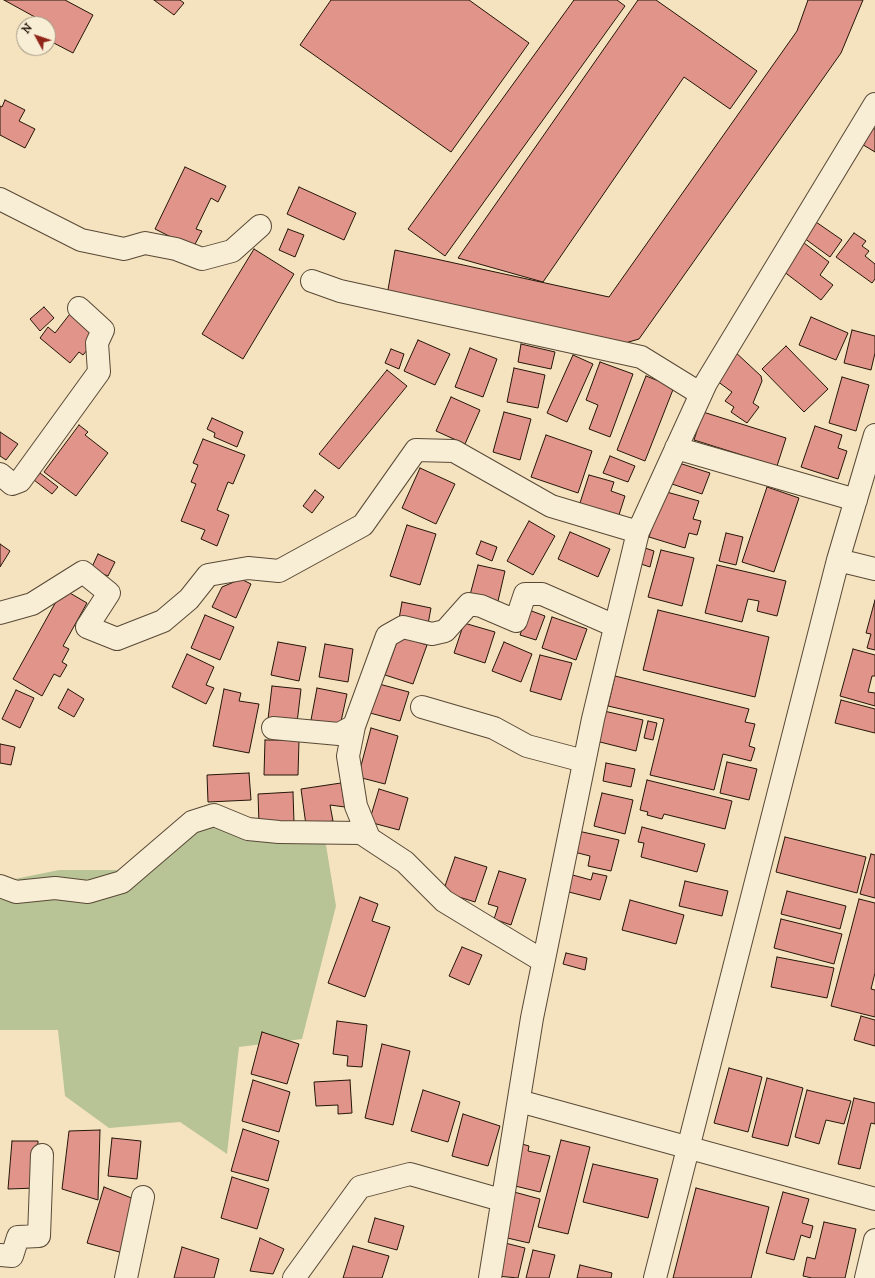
<!DOCTYPE html>
<style>
body{margin:0}
#map{position:relative;width:875px;height:1278px;overflow:hidden;background:#f5e3bf;font-family:"IM FELL DW Pica",serif}
canvas{display:block}
.north{position:absolute;left:16px;top:16px;width:40px;height:40px;box-sizing:border-box;background:#f8edd5;border:1px solid #a39783;border-radius:50%;rotate:310deg;font-size:11px;font-weight:700;line-height:16px;text-align:center;color:#241608}
.north::after{content:'';display:block;margin:auto;width:14px;height:18px;background:#8f2418;clip-path:polygon(50% 0,100% 100%,50% 72%,0 100%)}
</style>
<div id="map">
<canvas width="875" height="1278"></canvas>
<div class="north">N</div>
</div>
<script>
const context = document.querySelector('canvas').getContext('2d');
context.lineJoin = 'round';
function paint(path, color) { context.fillStyle = color; context.fill(path, 'evenodd'); }
const shape = rows => new Path2D(rows.map(r => 'M' + r).join(''));
function stroke(path, color, width, dash) { context.strokeStyle = color; context.lineWidth = width; context.lineCap = dash ? 'butt' : 'round'; context.setLineDash(dash || []); context.stroke(path); }
paint(shape([
 [210,826,325,839,336,906,302,1039,239,1047,227,1154,180,1122,109,1128,65,1096,58,1030,0,1030,0,882,59,870,118,870,171,834]
]), '#b8c495');
const building = shape([
 [4,0,65,0,93,15,73,53,48,40,48,36,53,27,4,0],
 [154,0,180,0,184,3,174,15,154,0],
 [331,0,469,0,529,43,451,152,300,45,331,0],
 [574,0,617,0,625,6,445,256,408,229,574,0],
 [638,0,656,0,757,71,730,109,684,77,543,282,458,258,638,0],
 [808,0,863,0,841,53,639,339,608,348,386,301,395,250,609,297,797,31,808,0],
 [5,100,25,110,19,121,35,129,25,148,0,135,0,106,2,107,5,100],
 [870,127,875,129,875,152,860,143,870,127],
 [185,167,226,186,218,202,211,198,196,229,202,231,193,248,155,229,185,167],
 [299,187,356,213,344,240,287,214,299,187],
 [816,222,842,240,830,257,804,238,816,222],
 [288,229,304,235,295,257,279,250,288,229],
 [854,233,866,241,862,246,869,251,865,256,875,264,875,279,872,283,836,257,854,233],
 [804,243,829,262,820,275,833,285,821,300,783,271,804,243],
 [254,249,294,274,243,359,202,334,254,249],
 [44,307,54,318,40,331,30,319,44,307],
 [73,310,97,330,92,344,83,355,79,352,70,363,40,338,48,327,55,333,73,310],
 [811,317,848,333,836,360,799,345,811,317],
 [852,330,875,336,875,353,871,370,844,363,852,330],
 [418,340,450,354,435,385,404,371,418,340],
 [521,344,555,352,551,369,518,362,521,344],
 [786,346,828,389,804,412,762,369,786,346],
 [470,348,497,359,483,397,455,387,470,348],
 [391,349,404,354,399,369,385,363,391,349],
 [733,350,761,376,762,381,753,403,759,407,747,423,731,412,734,407,725,401,732,392,717,381,733,350],
 [573,355,593,364,567,422,547,413,573,355],
 [600,362,633,374,610,437,589,429,598,405,586,400,600,362],
 [514,368,545,375,538,408,507,402,514,368],
 [387,370,407,386,339,469,319,454,387,370],
 [646,376,674,387,645,461,617,450,646,376],
 [842,377,869,385,856,431,829,423,842,377],
 [451,397,480,410,465,444,436,431,451,397],
 [504,412,531,419,520,460,493,452,504,412],
 [703,412,786,438,777,466,694,440,703,412],
 [212,418,243,432,237,447,214,437,215,433,207,429,212,418],
 [79,425,88,432,85,435,108,453,76,496,44,472,79,425],
 [815,426,842,435,838,448,847,451,838,479,801,467,815,426],
 [0,432,18,444,6,460,0,456,0,432],
 [546,435,592,451,578,493,531,477,546,435],
 [203,439,245,455,233,484,228,482,217,510,229,515,217,546,201,539,205,530,181,521,196,484,191,482,198,465,193,463,203,439],
 [610,456,635,466,628,482,603,473,610,456],
 [679,463,710,473,702,494,672,484,679,463],
 [420,468,455,484,436,524,402,508,420,468],
 [40,473,58,487,52,494,34,480,40,473],
 [589,475,614,482,611,491,625,496,618,518,579,506,589,475],
 [767,487,799,498,774,572,742,562,767,487],
 [315,490,324,497,312,513,303,506,315,490],
 [663,491,699,501,693,519,701,521,697,535,689,533,685,548,649,537,663,491],
 [529,521,555,536,533,575,507,561,529,521],
 [407,525,436,534,420,585,390,576,407,525],
 [570,532,610,549,598,577,558,559,570,532],
 [726,533,743,537,736,565,719,561,726,533],
 [481,541,497,547,492,561,476,554,481,541],
 [0,544,10,551,0,567,0,544],
 [645,548,654,551,650,567,641,564,645,548],
 [661,550,694,558,682,606,648,597,661,550],
 [98,554,115,562,108,576,91,569,98,554],
 [478,565,505,571,498,601,470,595,478,565],
 [717,565,786,581,777,616,757,611,759,601,748,599,742,622,705,613,717,565],
 [241,579,251,584,236,618,212,607,222,587,241,579],
 [63,589,87,603,63,646,69,649,62,662,67,665,60,677,54,674,42,696,13,679,63,589],
 [875,600,875,650,867,648,871,634,866,633,875,600],
 [402,602,431,608,428,624,399,619,402,602],
 [529,610,545,616,536,640,520,635,529,610],
 [658,610,769,637,755,697,643,670,658,610],
 [205,615,234,627,220,660,191,648,205,615],
 [552,617,587,629,576,660,542,648,552,617],
 [464,623,495,632,485,663,454,653,464,623],
 [399,636,427,645,413,684,385,675,399,636],
 [278,642,306,647,299,681,271,675,278,642],
 [504,642,532,654,521,682,492,671,504,642],
 [325,644,353,649,348,682,319,677,325,644],
 [853,649,875,655,875,676,872,676,868,692,875,693,875,706,840,696,853,649],
 [187,654,214,667,206,685,214,688,206,704,172,687,187,654],
 [540,655,572,663,561,700,530,691,540,655],
 [615,676,749,709,745,722,755,724,749,746,755,748,751,761,723,754,714,790,650,775,664,719,608,706,615,676],
 [379,684,409,692,400,721,370,713,379,684],
 [272,686,301,689,297,723,268,719,272,686],
 [317,688,347,694,340,726,311,720,317,688],
 [68,689,84,699,74,717,58,708,68,689],
 [224,689,241,693,239,701,259,704,249,753,213,746,224,689],
 [16,690,34,698,20,728,2,719,16,690],
 [841,700,875,709,875,733,835,723,841,700],
 [604,711,643,720,636,751,596,741,604,711],
 [648,721,657,723,653,740,644,738,648,721],
 [371,728,398,736,385,784,358,777,371,728],
 [265,740,299,740,298,775,264,775,265,740],
 [0,744,15,747,11,765,0,763,0,744],
 [727,762,757,769,749,800,720,793,727,762],
 [606,763,635,769,631,787,603,781,606,763],
 [249,773,251,800,208,802,207,775,249,773],
 [647,780,732,801,725,829,664,814,662,819,647,815,648,812,640,810,647,780],
 [341,783,345,807,330,805,333,821,306,825,301,789,341,783],
 [379,789,408,798,399,830,369,822,379,789],
 [293,792,294,823,259,824,258,794,293,792],
 [602,793,633,800,625,834,594,826,602,793],
 [642,827,705,844,697,872,641,857,644,843,638,842,642,827],
 [578,831,619,840,611,871,588,866,590,856,574,852,578,831],
 [785,837,866,857,857,893,776,872,785,837],
 [871,854,875,855,875,898,860,894,871,854],
 [455,857,487,867,475,902,443,892,455,857],
 [499,871,526,879,511,925,494,919,498,907,488,904,499,871],
 [593,873,607,876,600,900,565,891,569,874,591,880,593,873],
 [685,881,728,891,722,916,679,906,685,881],
 [787,891,846,906,840,929,781,914,787,891],
 [360,897,378,904,372,921,390,927,365,997,328,983,360,897],
 [859,899,875,903,875,973,871,989,875,990,875,1017,831,1006,859,899],
 [630,900,684,915,676,944,622,930,630,900],
 [781,919,842,934,834,964,774,948,781,919],
 [462,947,482,955,469,985,449,976,462,947],
 [566,953,587,958,585,970,563,964,566,953],
 [777,957,834,968,827,998,771,987,777,957],
 [861,1016,875,1020,875,1046,854,1040,861,1016],
 [337,1021,367,1025,362,1067,347,1066,348,1056,333,1054,337,1021],
 [262,1032,299,1044,287,1084,251,1074,262,1032],
 [382,1044,410,1051,393,1125,365,1118,382,1044],
 [729,1068,762,1077,748,1132,714,1123,729,1068],
 [767,1078,803,1088,788,1146,752,1137,767,1078],
 [253,1080,290,1092,279,1132,242,1121,253,1080],
 [350,1080,352,1113,338,1114,338,1105,316,1106,314,1082,350,1080],
 [423,1090,460,1102,448,1142,411,1131,423,1090],
 [807,1090,851,1101,844,1124,826,1120,819,1144,795,1137,807,1090],
 [854,1098,875,1103,875,1124,871,1123,860,1169,838,1164,854,1098],
 [463,1114,500,1126,488,1166,452,1156,463,1114],
 [243,1129,279,1141,268,1181,231,1171,243,1129],
 [100,1130,98,1200,62,1189,69,1131,100,1130],
 [112,1138,141,1141,137,1179,108,1176,112,1138],
 [561,1140,590,1147,568,1234,538,1227,561,1140],
 [12,1141,38,1141,37,1188,8,1189,12,1141],
 [522,1144,529,1146,528,1151,550,1156,540,1192,511,1185,522,1144],
 [593,1164,658,1179,648,1218,583,1202,593,1164],
 [232,1177,269,1189,257,1229,221,1218,232,1177],
 [104,1187,134,1199,123,1253,87,1243,104,1187],
 [696,1188,769,1207,751,1278,673,1278,696,1188],
 [514,1192,540,1199,529,1243,503,1237,514,1192],
 [783,1192,809,1199,802,1223,813,1226,810,1238,801,1235,794,1260,766,1253,783,1192],
 [375,1218,404,1226,397,1250,368,1242,375,1218],
 [824,1222,856,1229,845,1278,812,1278,803,1276,807,1257,815,1259,824,1222],
 [260,1238,284,1249,273,1274,250,1271,260,1238],
 [505,1243,525,1248,518,1278,497,1276,505,1243],
 [353,1246,389,1256,382,1278,343,1278,353,1246],
 [182,1247,219,1259,214,1278,174,1278,182,1247],
 [533,1250,555,1255,549,1278,526,1278,533,1250],
 [580,1265,612,1273,611,1278,577,1278,580,1265]
]);
paint(building, '#e1948a');
stroke(building, '#241608', 1);
const minor = shape([
 [0,199,81,240,124,249,145,243,176,249,202,259,232,251,260,226],
 [312,281,340,291,641,357,701,394],
 [676,448,856,500],
 [0,474,12,484,20,481,99,372,97,343,103,330,79,308],
 [838,560,875,569],
 [0,613,32,604,83,572,109,593,87,627,117,639,163,621,189,599,208,575,248,568,279,571,363,525,416,450,454,451,551,506,638,532],
 [422,707,494,728,527,746,584,761],
 [273,728,339,734,354,726],
 [369,838,356,806,348,756,354,726,387,636,403,627,432,634,445,631,469,604,481,606,516,621,525,594,542,594,615,626],
 [0,886,16,892,55,888,88,892,122,882,192,822,214,815,248,829,279,832,361,833,405,862,444,901,543,961],
 [519,1101,875,1199],
 [0,1255,12,1256,18,1237,39,1236,42,1155],
 [126,1278,143,1197],
 [294,1278,360,1187,410,1174,501,1200],
 [490,1278,532,1018,593,719,638,532,706,383,875,104],
 [655,1278,838,560,875,435],
 [866,1278,875,1240]
]);
stroke(minor, '#584936', 24);
stroke(minor, '#f8edd5', 22);
</script>
